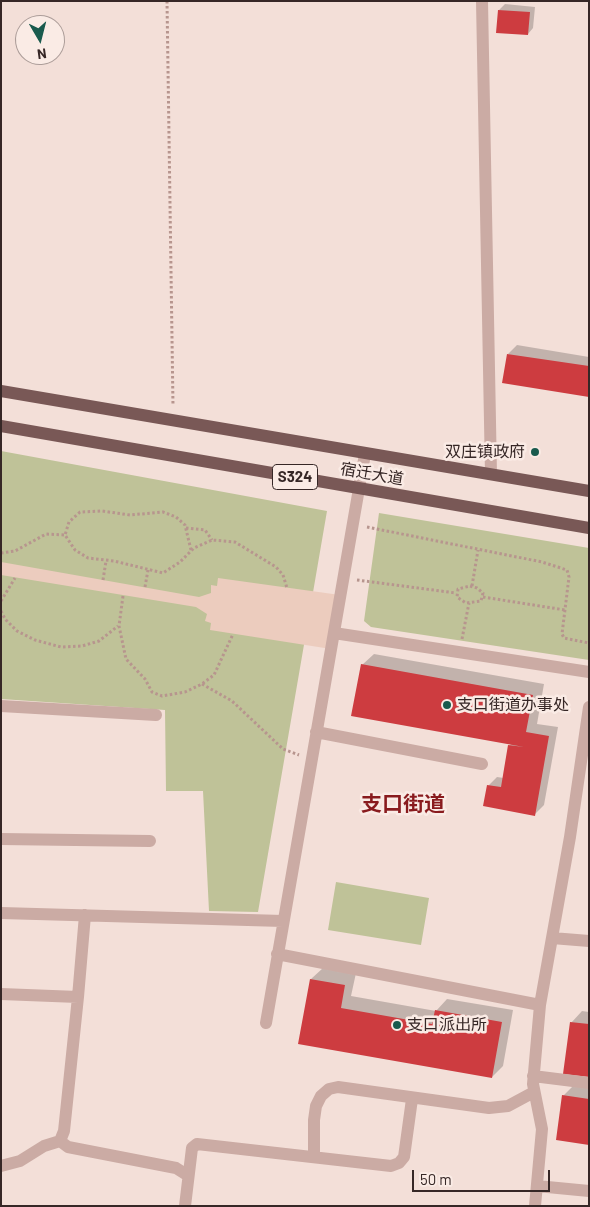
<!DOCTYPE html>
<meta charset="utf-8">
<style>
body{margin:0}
#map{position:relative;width:590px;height:1207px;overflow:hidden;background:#f3dfd8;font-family:Barlow,sans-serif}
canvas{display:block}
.frame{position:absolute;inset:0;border:2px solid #362726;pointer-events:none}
.north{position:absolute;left:15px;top:15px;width:50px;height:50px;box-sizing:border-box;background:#faebe5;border:1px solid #ac9d99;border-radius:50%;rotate:172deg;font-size:14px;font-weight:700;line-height:20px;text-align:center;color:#362726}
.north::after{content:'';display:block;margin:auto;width:18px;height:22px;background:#195a4d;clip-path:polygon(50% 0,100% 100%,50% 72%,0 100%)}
.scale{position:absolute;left:412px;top:1170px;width:138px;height:22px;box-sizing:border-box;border:2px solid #362726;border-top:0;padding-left:6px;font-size:15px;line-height:18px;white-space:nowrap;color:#362726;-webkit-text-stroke:4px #faebe5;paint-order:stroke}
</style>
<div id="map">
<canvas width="590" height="1207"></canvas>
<div class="frame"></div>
<div class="north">N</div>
<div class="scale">50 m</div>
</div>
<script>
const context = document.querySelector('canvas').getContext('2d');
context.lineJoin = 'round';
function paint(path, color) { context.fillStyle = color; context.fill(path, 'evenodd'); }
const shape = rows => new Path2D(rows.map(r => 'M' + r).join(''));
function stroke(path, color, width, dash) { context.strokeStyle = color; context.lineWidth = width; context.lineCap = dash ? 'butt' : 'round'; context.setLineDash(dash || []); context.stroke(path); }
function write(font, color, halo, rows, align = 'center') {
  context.font = font + ' Barlow,"Noto Sans SC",sans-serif'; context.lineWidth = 5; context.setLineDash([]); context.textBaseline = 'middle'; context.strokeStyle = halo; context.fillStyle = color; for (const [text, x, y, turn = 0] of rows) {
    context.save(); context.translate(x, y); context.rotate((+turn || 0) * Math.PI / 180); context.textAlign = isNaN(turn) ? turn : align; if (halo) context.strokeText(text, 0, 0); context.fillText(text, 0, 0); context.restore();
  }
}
paint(shape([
 [1,451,327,511,258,912,209,911,203,791,166,791,165,710,1,699],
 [379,513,589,548,589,660,371,627,364,621],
 [336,882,429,898,421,945,328,930]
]), '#bfc298');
paint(shape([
 [1,562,199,597,211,593,211,585,217,586,218,578,340,595,331,649,210,630,211,623,205,621,207,614,196,607,1,575]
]), '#ecccbe');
paint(shape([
 [505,4,535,7,533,28,528,34,499,10],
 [517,345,589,357,589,395,508,354],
 [374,654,544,684,537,724,558,727,544,805,535,814,488,786,497,777,504,778,509,746,512,743,362,665],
 [323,968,356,973,351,996,436,1011,447,999,513,1010,503,1066,492,1077,300,1043,311,979],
 [582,1011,589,1012,589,1076,571,1023],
 [575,1084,589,1086,589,1144,563,1096]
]), '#0003');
paint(shape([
 [498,10,530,12,528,35,496,33],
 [507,354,589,366,589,397,502,383],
 [361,664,533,695,526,732,549,736,535,816,483,806,487,785,501,787,508,745,524,747,351,716],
 [310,979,345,985,341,1008,432,1024,435,1010,502,1022,492,1078,298,1044],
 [570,1022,589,1024,589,1077,563,1074],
 [562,1095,589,1099,589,1145,556,1140]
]), '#cd3c40');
stroke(shape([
 [167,1,173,406],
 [367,527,542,562,567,570,569,577,562,634,564,638,589,643],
 [186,528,205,530,212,540],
 [191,550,185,525,176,517,163,512,130,515,102,511,80,512,69,522,65,535,75,550,88,558,114,561,163,573,180,562,194,548,212,540,235,542,276,567,283,575,287,588],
 [1,553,15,551,46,534,65,535],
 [103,580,106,561],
 [357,580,456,593],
 [470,586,477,588,483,593,481,601,466,603,457,597,458,589,470,586],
 [472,586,478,550],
 [145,587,148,570],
 [123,596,119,626,126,659,145,679,152,692,162,696,185,692,202,684,214,675,233,634],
 [483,597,565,610],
 [1,601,15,578],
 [1,611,5,619,17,631,35,640,61,647,82,646,99,641,118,626],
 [462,639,469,603],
 [202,684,232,701,283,749,299,755]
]), '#b7958e', 3, [2.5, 2.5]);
stroke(shape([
 [482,1,491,474],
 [334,633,589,672],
 [1,706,156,715],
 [316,732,482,764],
 [1,839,150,841],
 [1,913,283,921],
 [552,938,589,941],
 [277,954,540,1005],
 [1,994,78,997,85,915],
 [266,1023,365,454],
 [533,1076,589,1083],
 [60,1141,64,1131,78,997],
 [314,1157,314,1120,316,1106,321,1096,329,1089,338,1087,489,1108,508,1106,534,1092],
 [1,1166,20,1161,44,1146,60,1141,68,1147,176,1168,187,1175],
 [537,1186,589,1191],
 [185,1206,192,1148,197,1144,391,1166,399,1163,404,1157,412,1099],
 [535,1206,542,1129,533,1084,540,1005,570,837,589,707]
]), '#cbaba4', 12);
stroke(shape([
 [1,391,589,491],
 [1,426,589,528]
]), '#795856', 12);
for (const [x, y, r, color] of [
 [535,452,5,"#195a4d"],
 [447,705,5,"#195a4d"],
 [397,1025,5,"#195a4d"]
]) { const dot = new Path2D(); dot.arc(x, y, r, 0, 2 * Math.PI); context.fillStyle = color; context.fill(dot); stroke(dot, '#faebe5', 2); }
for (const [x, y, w] of [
 [295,477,45]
]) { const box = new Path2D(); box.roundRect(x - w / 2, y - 12.5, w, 25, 4); context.fillStyle = '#faebe5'; context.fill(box); stroke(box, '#362726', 1); }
write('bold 15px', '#362726', null, [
 ["S324",295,477]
]);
write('16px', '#362726', '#faebe5', [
 ["双庄镇政府",525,452,"right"],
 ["支口街道办事处",457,705],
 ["支口派出所",407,1025]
], 'left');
write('16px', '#362726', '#faebe5', [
 ["宿迁大道",372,474,10]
]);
write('bold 21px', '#891b1e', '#faebe5', [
 ["支口街道",403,804]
]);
</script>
